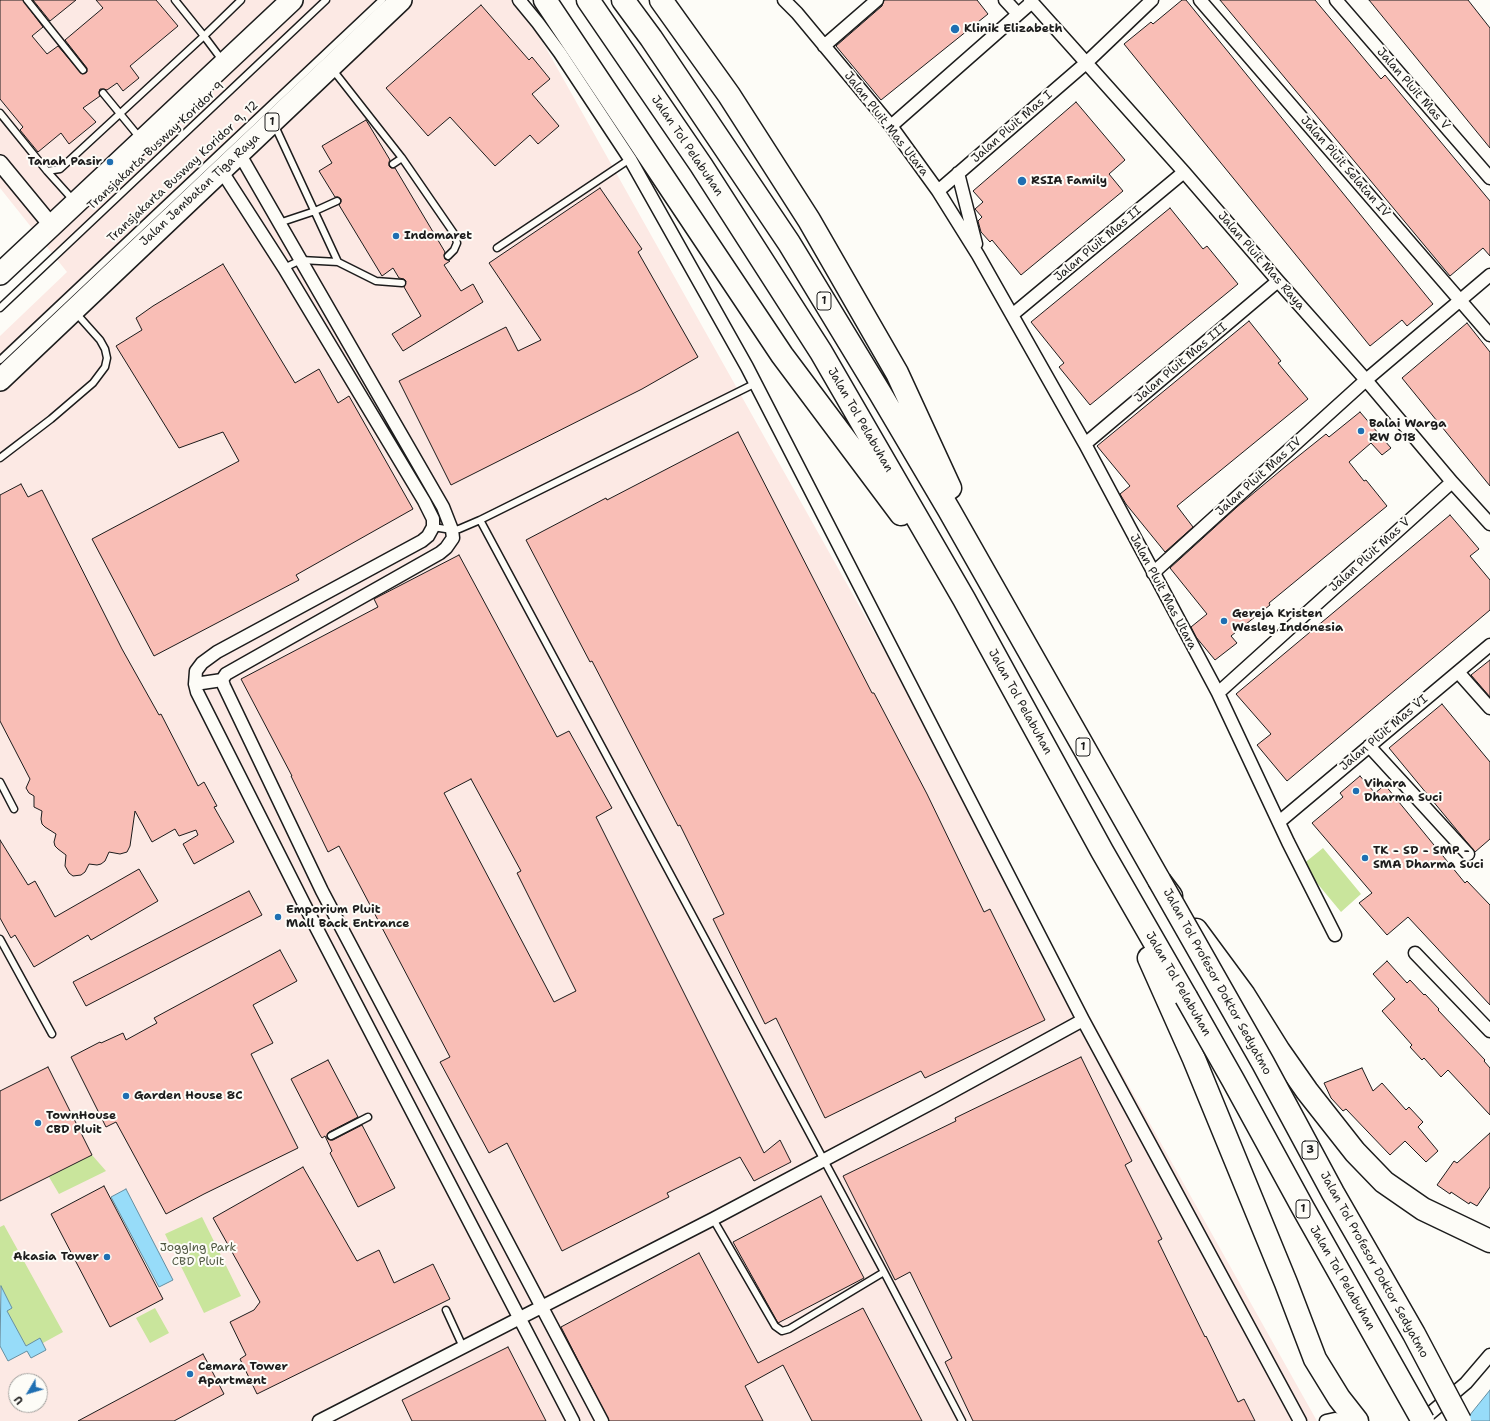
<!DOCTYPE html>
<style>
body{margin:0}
#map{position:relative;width:1490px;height:1421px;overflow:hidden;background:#fdfcf7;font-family:"Shantell Sans",sans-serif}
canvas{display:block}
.north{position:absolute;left:8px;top:1373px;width:40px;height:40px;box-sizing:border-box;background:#fdfcf7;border:1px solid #a3a29f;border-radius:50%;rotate:232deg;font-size:11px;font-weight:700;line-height:16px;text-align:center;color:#1c1c1c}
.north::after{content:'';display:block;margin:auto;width:14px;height:18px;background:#1f6fb2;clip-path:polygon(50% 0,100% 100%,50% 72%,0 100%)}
</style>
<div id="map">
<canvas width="1490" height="1421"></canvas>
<div class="north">U</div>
</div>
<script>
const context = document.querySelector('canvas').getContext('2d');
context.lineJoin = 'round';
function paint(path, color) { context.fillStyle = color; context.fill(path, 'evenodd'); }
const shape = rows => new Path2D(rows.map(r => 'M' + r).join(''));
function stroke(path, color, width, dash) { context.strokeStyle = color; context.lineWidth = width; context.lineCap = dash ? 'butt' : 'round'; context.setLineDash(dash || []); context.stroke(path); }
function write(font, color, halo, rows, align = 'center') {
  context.font = font + ' "Shantell Sans",sans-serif'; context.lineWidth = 4; context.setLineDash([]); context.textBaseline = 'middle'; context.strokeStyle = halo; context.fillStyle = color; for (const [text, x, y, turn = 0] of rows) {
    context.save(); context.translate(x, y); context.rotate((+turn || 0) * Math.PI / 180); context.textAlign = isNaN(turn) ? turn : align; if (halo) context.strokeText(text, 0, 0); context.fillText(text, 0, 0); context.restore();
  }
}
paint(shape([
 [0,0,519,0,1317,1421,0,1421,0,336,67,272,0,188],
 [16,1381,40,1381,40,1405,16,1405]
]), '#fce9e4');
paint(shape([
 [1323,848,1361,894,1341,912,1302,865],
 [92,1155,106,1171,59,1194,49,1177],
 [202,1217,241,1296,204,1313,165,1234],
 [4,1225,63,1332,43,1343,40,1339,26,1346,7,1311,12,1308,0,1287,0,1227],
 [155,1308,169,1333,150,1343,136,1318]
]), '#c9e59c');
const water = shape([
 [126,1189,173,1280,159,1287,111,1197,126,1189],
 [1,1286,12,1308,7,1311,26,1346,40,1338,46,1350,31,1358,27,1351,8,1361,0,1346,1,1286],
 [1490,1390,1490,1421,1465,1421,1490,1390]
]);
paint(water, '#97dcf9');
stroke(water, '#668fa1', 1);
const building = shape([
 [0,0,23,0,43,27,32,36,47,54,58,46,82,74,87,72,87,68,65,40,103,8,96,0,156,0,178,26,130,66,139,78,123,91,117,83,107,90,104,89,100,89,99,92,100,96,83,108,96,122,69,144,61,133,38,152,20,130,23,127,0,99,0,0],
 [33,0,76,0,50,21,33,0],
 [884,0,977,0,988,14,881,100,836,46,882,6,884,0],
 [1182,0,1186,0,1433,304,1407,326,1402,320,1370,346,1124,44,1151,22,1153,24,1182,0],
 [1220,0,1315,0,1381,79,1385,75,1490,201,1490,256,1483,248,1450,276,1220,0],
 [1369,0,1468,0,1490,28,1490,148,1369,0],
 [481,5,529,60,532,57,550,79,532,94,559,126,538,144,530,135,495,166,450,117,428,136,386,88,481,5],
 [1076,102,1125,160,1109,174,1123,191,1021,275,992,240,990,242,981,232,978,221,982,217,975,209,983,202,973,191,1076,102],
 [366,120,390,160,389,162,389,166,391,168,395,168,445,252,444,255,445,259,450,261,444,265,461,291,473,284,483,302,403,351,392,334,421,316,404,287,406,281,404,279,399,278,393,268,382,276,339,205,341,202,341,199,338,197,335,197,319,171,332,163,322,146,366,120],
 [600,188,642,249,638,252,698,357,642,389,451,485,399,381,506,327,518,351,541,340,489,263,600,188],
 [1170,208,1203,249,1207,246,1238,284,1090,405,1059,367,1064,363,1031,322,1170,208],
 [223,264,295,383,319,369,338,403,349,396,413,509,296,575,299,580,154,656,92,539,239,461,223,432,179,448,116,346,142,330,136,318,153,306,223,264],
 [1249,321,1281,361,1278,363,1308,399,1177,506,1193,527,1165,552,1126,504,1120,494,1130,486,1097,446,1249,321],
 [1467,323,1490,352,1490,486,1402,378,1467,323],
 [1360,412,1391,448,1382,455,1371,443,1349,462,1364,481,1366,480,1387,506,1269,603,1270,605,1231,636,1237,643,1215,660,1196,637,1191,627,1207,614,1170,568,1237,507,1286,466,1326,434,1329,437,1360,412],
 [738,432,872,693,874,693,927,794,984,912,990,909,1045,1020,925,1078,921,1071,825,1118,776,1018,765,1024,713,919,724,914,680,825,678,826,592,661,590,662,526,540,606,498,607,500,738,432],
 [21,484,28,497,42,490,122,649,159,715,161,714,198,786,204,782,217,806,214,807,234,842,194,864,183,844,198,835,196,830,179,836,175,829,152,842,135,811,130,846,127,852,120,854,109,852,105,861,101,864,97,865,89,864,85,872,81,875,73,876,69,873,65,866,66,855,58,849,55,846,54,842,56,834,45,827,42,824,41,819,42,811,34,807,34,796,29,793,26,788,30,779,0,721,0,495,21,484],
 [1450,515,1479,549,1470,556,1490,580,1490,610,1287,781,1257,745,1271,734,1236,694,1450,515],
 [459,555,557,737,569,731,612,808,596,817,764,1153,780,1140,791,1162,754,1181,740,1157,667,1193,669,1197,562,1251,507,1143,489,1153,440,1062,450,1057,339,846,328,852,291,776,292,776,241,679,378,607,374,599,459,555],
 [471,779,521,871,517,873,576,991,554,1002,444,793,471,779],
 [1490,660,1490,697,1471,675,1490,660],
 [1442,704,1490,762,1490,839,1475,852,1389,748,1442,704],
 [1360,776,1375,793,1385,785,1465,883,1467,881,1490,905,1490,1005,1408,917,1387,935,1359,903,1372,893,1312,823,1343,797,1340,793,1360,776],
 [0,840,28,885,35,881,55,917,139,869,158,901,91,940,88,935,34,967,15,935,11,938,0,918,0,840],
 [249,891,262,915,86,1006,73,982,249,891],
 [280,950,297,981,253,1005,273,1043,251,1054,298,1148,204,1194,166,1214,116,1122,106,1127,71,1057,100,1042,101,1043,123,1033,126,1040,157,1023,154,1018,280,950],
 [1387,961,1407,983,1410,980,1424,995,1425,994,1439,1009,1438,1010,1485,1060,1484,1061,1490,1068,1490,1115,1448,1070,1441,1077,1424,1058,1422,1060,1410,1047,1412,1045,1382,1011,1395,999,1373,974,1387,961],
 [1081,1057,1132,1161,1125,1165,1162,1239,1158,1241,1205,1337,1206,1336,1238,1402,1244,1399,1255,1421,973,1421,945,1362,952,1358,910,1272,895,1280,843,1176,956,1121,955,1118,1081,1057],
 [328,1060,358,1117,329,1132,327,1135,327,1138,330,1140,333,1140,362,1125,395,1188,358,1207,330,1153,332,1151,325,1136,322,1138,320,1135,291,1079,328,1060],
 [48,1067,92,1155,0,1201,0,1091,48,1067],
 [1362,1068,1373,1091,1382,1083,1406,1110,1409,1107,1423,1122,1418,1127,1438,1151,1426,1162,1405,1141,1390,1155,1346,1109,1343,1111,1331,1098,1324,1083,1362,1068],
 [1490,1133,1490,1187,1477,1206,1470,1202,1469,1204,1451,1192,1450,1194,1437,1185,1454,1161,1457,1163,1490,1133],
 [303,1167,357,1261,379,1250,394,1283,433,1264,450,1299,257,1394,240,1359,246,1355,230,1322,254,1310,260,1302,213,1218,303,1167],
 [104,1186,163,1299,110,1327,51,1214,104,1186],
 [821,1196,864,1278,778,1323,733,1242,821,1196],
 [699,1253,758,1363,863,1308,922,1421,812,1421,783,1365,745,1386,763,1421,609,1421,561,1327,699,1253],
 [508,1347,546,1421,412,1421,402,1400,508,1347],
 [203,1354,224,1394,174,1421,78,1421,203,1354]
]);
paint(building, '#f9beb6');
stroke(building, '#1c1c1c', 1);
const service = shape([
 [27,0,83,70],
 [175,0,204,36,241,0],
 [333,70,402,158,455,235,457,243,454,250,448,256],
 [103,93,140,138],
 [0,113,47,171,60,169,204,36,222,60],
 [274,124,338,262],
 [393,164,402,158],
 [47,171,74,201],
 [279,223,315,211,337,201],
 [497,248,630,159],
 [284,268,301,260,338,262,376,281,402,283],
 [0,308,326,0],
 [0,360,382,0],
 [0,458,51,419,93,383,105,367,107,358,105,349,100,340,75,312],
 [480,520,884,1272,962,1421],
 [433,527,452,530,459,529,480,520,756,383],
 [0,782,14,809],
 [0,939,52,1034],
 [331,1136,368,1117],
 [713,1219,775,1326,782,1331,789,1329,884,1272],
 [446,1310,463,1347]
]);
const minor = shape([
 [519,0,538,23,560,53,630,159,747,367,1083,1020,1300,1421],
 [784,0,797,13,891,126,938,191,978,255,1085,444,1218,693,1288,842,1335,935],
 [1005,0,1018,14],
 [1030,0,1184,172,1278,281,1366,380,1452,482,1490,524],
 [1200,0,1490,335],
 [1336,0,1490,178],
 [824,46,877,0],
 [891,126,1032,2],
 [239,153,443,507,452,530,453,538,446,548,440,553,226,674,222,680,224,686,322,891,602,1421],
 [221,170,284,268,424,501,433,519,433,527,428,536,422,541,217,652,202,663,196,671,195,684,197,692,304,904,573,1421],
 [958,173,976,244],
 [938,191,1086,63,1152,0],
 [1012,315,1184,172],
 [1085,444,1278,281],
 [1153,573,1366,380,1490,275],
 [1458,672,1490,708],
 [195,684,222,680],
 [1218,693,1452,482],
 [1369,746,1468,854],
 [1279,822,1490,645],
 [1415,953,1490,1031],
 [319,1421,713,1219,939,1099,1083,1020],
 [1326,1421,1335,1419,1338,1421],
 [1421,1421,1466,1383,1490,1355]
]);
const tertiary = shape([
 [0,163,51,225]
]);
const trunk = shape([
 [0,274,292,0],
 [0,380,401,0]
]);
const motorway = shape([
 [545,0,782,355,901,514],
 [588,0,701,165,821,352,964,599,1102,851,1186,997],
 [623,0,651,38,789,243,880,393,949,510,1159,880,1171,896],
 [661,0,729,95,809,220,897,373,950,488],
 [1196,930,1244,995,1279,1051,1307,1091,1355,1152,1384,1182,1423,1209,1490,1241],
 [1149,958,1194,1059,1286,1283,1315,1359,1339,1398,1357,1421]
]);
stroke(service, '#1c1c1c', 9);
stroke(minor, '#1c1c1c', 15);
stroke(tertiary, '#1c1c1c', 18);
stroke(trunk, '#1c1c1c', 24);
stroke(motorway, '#1c1c1c', 25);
stroke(service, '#fdfcf7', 6);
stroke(minor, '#fdfcf7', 12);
stroke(tertiary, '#fdfcf7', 15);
stroke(trunk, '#fdfcf7', 21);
stroke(motorway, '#fdfcf7', 22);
const motorwayBridge = shape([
 [1159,880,1263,1063,1333,1193,1414,1334,1460,1421],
 [1186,997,1233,1080,1303,1208,1423,1421]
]);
stroke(motorwayBridge, '#1c1c1c', 25, []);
stroke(motorwayBridge, '#fdfcf7', 22);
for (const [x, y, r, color] of [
 [955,29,5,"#1f6fb2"],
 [110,162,4,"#1f6fb2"],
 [1022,181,5,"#1f6fb2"],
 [396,236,4,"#1f6fb2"],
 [1361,431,4,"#1f6fb2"],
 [1224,621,4,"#1f6fb2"],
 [1356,791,4,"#1f6fb2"],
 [1365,858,4,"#1f6fb2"],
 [278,917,4,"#1f6fb2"],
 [126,1096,4,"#1f6fb2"],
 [38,1123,4,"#1f6fb2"],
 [107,1257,4,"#1f6fb2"],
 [190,1374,4,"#1f6fb2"]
]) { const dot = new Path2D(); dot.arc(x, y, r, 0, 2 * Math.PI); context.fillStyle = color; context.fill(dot); stroke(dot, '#fdfcf7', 1.5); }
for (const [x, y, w] of [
 [272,122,14],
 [824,301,14],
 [1083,747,14],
 [1310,1150,16],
 [1303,1209,14]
]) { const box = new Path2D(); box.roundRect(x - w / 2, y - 9, w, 18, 3); context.fillStyle = '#fdfcf7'; context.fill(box); stroke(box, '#1c1c1c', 1); }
write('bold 11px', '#1c1c1c', null, [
 ["1",272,122],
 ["1",824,301],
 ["1",1083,747],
 ["3",1310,1150],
 ["1",1303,1209]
]);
write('bold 12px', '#1c1c1c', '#fdfcf7', [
 ["Klinik Elizabeth",964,29],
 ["Tanah Pasir",102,162,"right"],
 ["RSIA Family",1031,181],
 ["Indomaret",404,236],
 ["Balai Warga",1369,424],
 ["RW 018",1369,438],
 ["Gereja Kristen",1232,614],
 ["Wesley Indonesia",1232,628],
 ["Vihara",1364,784],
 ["Dharma Suci",1364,798],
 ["TK - SD - SMP -",1373,851],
 ["SMA Dharma Suci",1373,865],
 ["Emporium Pluit",286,910],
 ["Mall Back Entrance",286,924],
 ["Garden House 8C",134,1096],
 ["TownHouse",46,1116],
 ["CBD Pluit",46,1130],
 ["Akasia Tower",99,1257,"right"],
 ["Cemara Tower",198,1367],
 ["Apartment",198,1381]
], 'left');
write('12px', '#1c1c1c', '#fdfcf7', [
 ["Jalan Pluit Mas V",1413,89,49],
 ["Jalan Pluit Mas Utara",886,124,52],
 ["Jalan Pluit Mas I",1012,127,-41],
 ["Transjakarta Busway Koridor 9",156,146,-43],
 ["Jalan Tol Pelabuhan",687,146,56],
 ["Jalan Pluit Selatan IV",1345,167,49],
 ["Transjakarta Busway Koridor 9, 12",183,172,-43],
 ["Jalan Jembatan Tiga Raya",200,190,-43],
 ["Jalan Pluit Mas II",1098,244,-40],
 ["Jalan Pluit Mas Raya",1261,261,49],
 ["Jalan Pluit Mas III",1181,363,-40],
 ["Jalan Tol Pelabuhan",860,420,60],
 ["Jalan Pluit Mas IV",1259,477,-42],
 ["Jalan Pluit Mas V",1370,555,-42],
 ["Jalan Pluit Mas Utara",1163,592,62],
 ["Jalan Tol Pelabuhan",1020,702,61],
 ["Jalan Pluit Mas VI",1384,733,-40],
 ["Jalan Tol Profesor Doktor Sedyatmo",1217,982,61],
 ["Jalan Tol Pelabuhan",1178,984,60],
 ["Jalan Tol Profesor Doktor Sedyatmo",1374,1265,61],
 ["Jalan Tol Pelabuhan",1342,1278,60]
]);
write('12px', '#505842', '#fdfcf7', [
 ["Jogging Park",198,1248],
 ["CBD Pluit",198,1262]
]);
</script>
